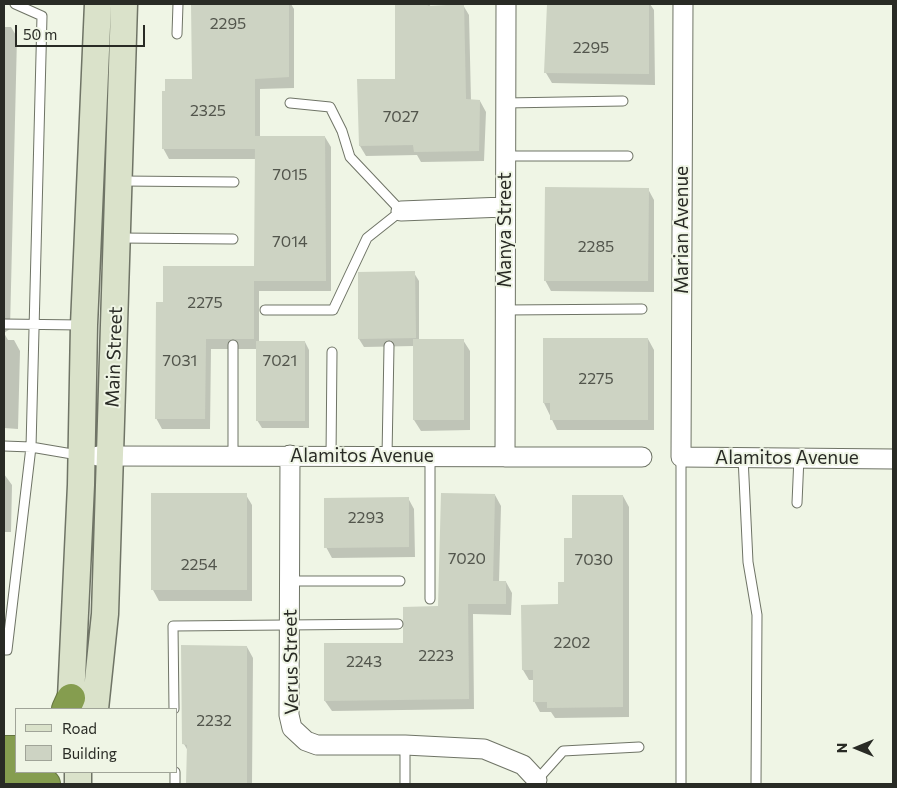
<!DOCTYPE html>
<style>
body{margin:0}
#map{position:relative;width:897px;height:788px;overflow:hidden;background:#eff5e5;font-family:Commissioner,sans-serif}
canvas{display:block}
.frame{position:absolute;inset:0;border:5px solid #292b25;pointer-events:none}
.legend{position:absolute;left:15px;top:708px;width:162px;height:65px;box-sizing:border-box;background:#eff5e5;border:1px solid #a0a498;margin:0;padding:6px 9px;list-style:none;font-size:15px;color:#292b25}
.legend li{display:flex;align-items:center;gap:10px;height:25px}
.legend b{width:25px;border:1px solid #a0a498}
.north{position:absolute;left:832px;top:723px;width:50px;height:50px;-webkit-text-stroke:4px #eff5e5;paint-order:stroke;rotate:270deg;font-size:14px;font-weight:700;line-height:20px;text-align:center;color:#292b25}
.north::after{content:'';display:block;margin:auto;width:18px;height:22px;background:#292b25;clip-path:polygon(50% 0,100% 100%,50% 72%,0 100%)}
.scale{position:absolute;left:15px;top:25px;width:130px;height:22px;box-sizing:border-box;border:2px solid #292b25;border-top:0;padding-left:6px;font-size:15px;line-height:18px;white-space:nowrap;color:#292b25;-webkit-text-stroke:4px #eff5e5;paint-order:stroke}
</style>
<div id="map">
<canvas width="897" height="788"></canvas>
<div class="frame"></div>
<ul class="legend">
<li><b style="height:6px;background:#dae2ca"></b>Road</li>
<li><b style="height:14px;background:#cdd3c3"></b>Building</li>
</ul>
<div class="north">N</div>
<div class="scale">50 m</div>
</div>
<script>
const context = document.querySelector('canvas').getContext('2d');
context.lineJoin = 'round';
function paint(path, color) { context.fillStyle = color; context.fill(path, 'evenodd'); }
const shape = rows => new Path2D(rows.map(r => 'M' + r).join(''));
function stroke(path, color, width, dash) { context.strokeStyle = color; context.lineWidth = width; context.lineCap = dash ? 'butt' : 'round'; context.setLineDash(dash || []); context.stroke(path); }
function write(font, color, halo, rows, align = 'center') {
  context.font = font + ' Commissioner,sans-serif'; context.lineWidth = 4; context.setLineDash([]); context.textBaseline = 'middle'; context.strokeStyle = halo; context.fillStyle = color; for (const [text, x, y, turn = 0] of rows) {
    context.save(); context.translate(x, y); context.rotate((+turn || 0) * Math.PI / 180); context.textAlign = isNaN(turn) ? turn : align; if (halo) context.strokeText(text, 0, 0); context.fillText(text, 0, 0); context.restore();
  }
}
paint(shape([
 [192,4,291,4,294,9,294,88,260,89,260,137,325,137,331,147,331,291,259,291,259,342,305,342,309,350,309,428,262,428,257,420,257,349,211,349,210,429,162,429,156,418,164,303,255,268,256,159,169,159,163,148,193,80],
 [396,4,429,4,431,7,463,5,469,15,471,101,480,101,486,112,484,161,421,162,417,155,366,156,360,146,396,80],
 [548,4,650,4,654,10,655,85,552,83,546,73],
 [4,27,11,27,17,37,10,329,4,333,8,340,14,340,20,351,18,429,4,428],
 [648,189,654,200,654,292,551,291,545,280],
 [414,273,419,281,419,341,463,340,470,351,470,430,421,431,414,420,414,346,364,347,359,339],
 [648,339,654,350,654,430,557,430,544,403],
 [4,474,12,485,11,532,4,532],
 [153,495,246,495,252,505,252,601,159,601,153,590],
 [495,495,501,506,499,582,506,582,512,593,511,615,473,614,474,709,332,711,325,701,405,644,440,608],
 [623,496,629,507,629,717,555,718,551,712,540,712,534,701,534,680,529,680,523,670,559,605,573,539],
 [408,498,414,509,415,557,332,558,326,547],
 [247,647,253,658,252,784,187,784,188,751,184,744]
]), '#0003');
paint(shape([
 [191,4,289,4,289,77,255,79,255,136,325,136,326,281,254,281,254,339,206,339,205,419,155,419,156,302,163,302,163,266,254,266,255,149,162,149,162,91,165,91,165,79,192,79],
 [395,4,427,4,428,6,464,4,466,99,480,100,479,151,414,152,413,145,359,146,357,79,395,79],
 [547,4,649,4,649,74,544,73],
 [545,187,649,188,648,281,544,281],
 [415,271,416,338,358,339,358,272],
 [543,338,648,338,648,420,550,420,550,403,543,403],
 [413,339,464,339,464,420,413,420],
 [256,341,305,341,305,421,256,421],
 [151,493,247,493,247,590,151,590],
 [441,493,495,494,493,581,506,581,506,604,468,604,469,699,324,701,324,643,403,643,403,607,438,606],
 [572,495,623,495,623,707,547,708,547,702,533,702,533,670,522,670,521,605,558,604,558,582,564,582,564,538,572,538],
 [409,497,409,547,324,548,324,498],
 [181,645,247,646,247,784,186,784,187,745,182,744]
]), '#cdd3c3');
const lane = shape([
 [177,34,178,4],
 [505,103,623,101],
 [505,156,628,156],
 [122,181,234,182],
 [120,238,233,239],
 [265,310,333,310,367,238,401,211,350,157,342,131,330,107,290,103],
 [505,310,642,309],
 [4,324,81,325],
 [233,345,233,456],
 [4,446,31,447,78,455],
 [331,456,332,352],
 [387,456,389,346],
 [430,457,430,599],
 [681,457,681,784],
 [743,457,748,562,757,615,756,784],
 [797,503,799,457],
 [290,581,400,581],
 [4,650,7,650,31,447,42,16,15,4],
 [174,709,173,626,398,624],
 [175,772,175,784],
 [537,780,563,751,639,747],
 [405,784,405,745]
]);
const street = shape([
 [683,4,681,457,893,459],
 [401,211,504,207],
 [290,455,289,715,292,728,306,741,317,745,405,745,484,749,523,765,537,780],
 [98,456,642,457],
 [505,457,506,4]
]);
const secondary = shape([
 [72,709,71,698,81,485,84,325,98,4],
 [95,709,105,614,124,4],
 [78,772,78,784]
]);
const highway = shape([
 [66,709,71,698],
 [4,750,16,750],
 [4,777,35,778,46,784]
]);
stroke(lane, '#6f7466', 11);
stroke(street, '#6f7466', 21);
stroke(secondary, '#6f7466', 29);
stroke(highway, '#657540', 30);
stroke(lane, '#fff', 9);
stroke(street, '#fff', 19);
stroke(secondary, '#dae2ca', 26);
stroke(highway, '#859d4f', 28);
write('16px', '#52554c', null, [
 ["2295",228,24],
 ["2295",591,48],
 ["2325",208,111],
 ["7027",401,117],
 ["7015",290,175],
 ["7014",290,242],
 ["2285",596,247],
 ["2275",205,303],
 ["7031",180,361],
 ["7021",280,361],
 ["2275",596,379],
 ["2293",366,518],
 ["7020",467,559],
 ["7030",594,560],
 ["2254",199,565],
 ["2202",572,643],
 ["2223",436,656],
 ["2243",364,662],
 ["2232",214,721]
]);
write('19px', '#292b25', '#eff5e5', [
 ["Manya Street",505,230,-90],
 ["Marian Avenue",682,230,-90],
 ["Main Street",114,357,-88],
 ["Alamitos Avenue",362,456],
 ["Alamitos Avenue",787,458],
 ["Verus Street",291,662,-91]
]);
</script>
